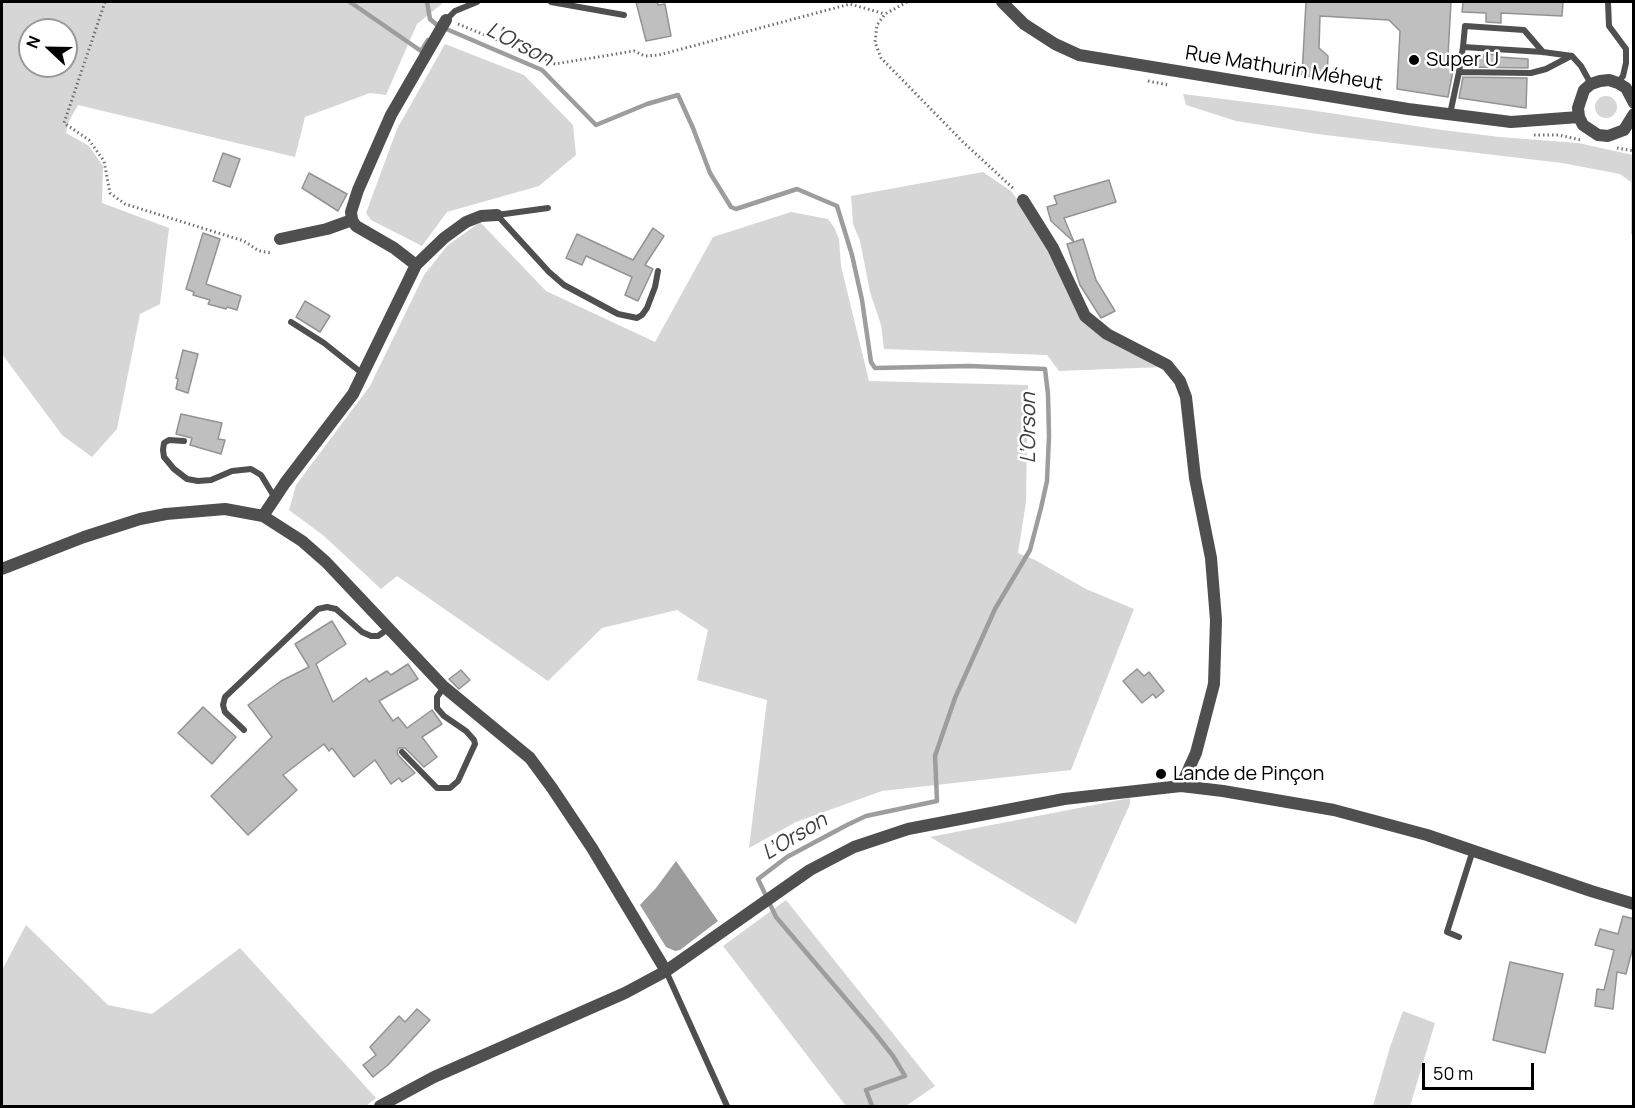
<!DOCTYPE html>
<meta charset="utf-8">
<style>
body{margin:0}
#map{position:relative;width:1635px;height:1108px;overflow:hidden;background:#fff;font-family:Manrope,sans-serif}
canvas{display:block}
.frame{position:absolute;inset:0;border:3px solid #000;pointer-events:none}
.north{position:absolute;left:18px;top:18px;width:60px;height:60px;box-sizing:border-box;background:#fff;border:2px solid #999;border-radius:50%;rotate:292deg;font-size:16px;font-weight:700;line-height:24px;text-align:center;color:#000}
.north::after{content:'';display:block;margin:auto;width:21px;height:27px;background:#000;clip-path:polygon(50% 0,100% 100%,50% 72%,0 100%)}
.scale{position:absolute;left:1422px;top:1063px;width:112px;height:27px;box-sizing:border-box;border:3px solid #000;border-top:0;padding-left:8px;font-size:18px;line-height:21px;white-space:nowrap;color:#000;-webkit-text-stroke:4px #fff;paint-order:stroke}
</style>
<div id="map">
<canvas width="1635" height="1108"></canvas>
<div class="frame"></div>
<div class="north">N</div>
<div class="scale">50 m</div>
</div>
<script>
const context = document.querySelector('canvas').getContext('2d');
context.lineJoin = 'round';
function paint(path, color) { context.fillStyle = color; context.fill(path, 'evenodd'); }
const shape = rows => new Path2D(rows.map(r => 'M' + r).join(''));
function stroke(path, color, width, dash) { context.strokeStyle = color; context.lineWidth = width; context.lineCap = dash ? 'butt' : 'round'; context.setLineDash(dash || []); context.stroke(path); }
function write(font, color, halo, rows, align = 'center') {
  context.font = font + ' Manrope,sans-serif'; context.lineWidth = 5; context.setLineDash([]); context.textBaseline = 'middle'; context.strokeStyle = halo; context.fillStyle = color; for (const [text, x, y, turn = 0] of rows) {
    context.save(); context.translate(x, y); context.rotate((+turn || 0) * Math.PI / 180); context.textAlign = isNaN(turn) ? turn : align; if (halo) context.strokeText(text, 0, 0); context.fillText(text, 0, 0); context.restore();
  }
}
paint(shape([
 [2,2,444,2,417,24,386,95,370,93,305,117,295,157,78,105,69,121,66,133,89,146,103,166,102,203,169,228,160,304,140,314,117,429,92,457,62,435,2,354],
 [30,30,66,30,66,66,30,66],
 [445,44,524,75,573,125,576,155,539,186,447,212,422,246,371,220,366,213,397,129],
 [1183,94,1303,109,1442,130,1500,137,1578,143,1633,155,1633,235,1631,234,1631,182,1620,174,1562,163,1317,134,1236,121,1186,105],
 '1595 107a11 11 0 1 1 22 0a11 11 0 1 1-22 0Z',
 [983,172,1011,191,1039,229,1073,304,1163,367,1059,371,1047,355,884,349,881,325,870,292,860,241,853,224,851,196],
 [791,212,828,219,834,227,839,239,841,266,869,381,1028,385,1026,502,1018,553,1035,560,1086,589,1134,609,1071,770,882,791,796,822,749,848,767,700,697,680,708,630,677,610,602,628,548,681,397,576,381,589,324,536,289,510,296,485,370,386,424,275,447,246,480,222,546,291,655,342,713,237],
 [1130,798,1130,804,1076,924,930,837],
 [786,900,935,1086,906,1106,846,1106,723,946],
 [26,925,108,1005,152,1014,240,948,376,1098,366,1106,2,1106,2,970],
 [1403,1011,1435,1023,1410,1106,1373,1106,1390,1047]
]), '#d6d6d6');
paint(shape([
 [676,861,718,921,680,950,675,951,666,947,640,905,656,888]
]), '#9d9d9d');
stroke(shape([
 [350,2,421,51,428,40],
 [427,2,430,19,437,25,542,70,596,125,647,104,678,95,693,128,710,173,731,207,736,209,797,189,837,206,852,255,862,300,871,362,875,368,969,366,1045,369,1048,394,1049,436,1047,481,1041,508,1030,550,995,609,955,698,935,756,937,801,866,816,847,825,787,857,758,879,776,917,874,1032,893,1056,905,1076,866,1090,872,1106]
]), '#9d9d9d', 4.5);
const building = shape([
 [636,2,657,2,658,5,665,4,671,36,646,41,636,2],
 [1306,2,1451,2,1448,55,1456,55,1448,97,1397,89,1400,31,1389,20,1320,16,1319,48,1328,56,1327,79,1302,75,1306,2],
 [1463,2,1563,2,1562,16,1501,13,1501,23,1486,22,1486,13,1462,12,1463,2],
 [1484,54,1499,55,1499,57,1528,59,1528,68,1465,67,1467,56,1484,57,1484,54],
 [1463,77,1527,78,1526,108,1459,98,1463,77],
 [223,153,240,159,230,187,213,181,223,153],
 [309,173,347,194,338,211,302,188,309,173],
 [1109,180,1116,202,1064,218,1074,242,1083,239,1096,280,1115,311,1101,318,1080,285,1067,244,1074,242,1051,221,1047,207,1057,204,1054,196,1109,180],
 [653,228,664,236,645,265,653,269,638,301,625,295,632,277,586,256,582,265,566,258,577,234,633,260,653,228],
 [203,233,220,239,206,284,241,296,237,310,227,307,226,309,208,304,210,300,193,295,194,292,186,289,203,233],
 [305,301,330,316,320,332,296,317,305,301],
 [183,350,198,354,188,393,176,389,178,379,176,378,183,350],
 [181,414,222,423,218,439,225,440,221,454,190,445,192,438,176,434,181,414],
 [332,621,346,644,316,664,333,702,366,678,369,682,387,671,391,675,408,664,418,679,379,701,393,721,398,717,407,728,432,710,442,724,422,737,437,757,424,767,405,748,399,748,397,751,398,755,415,773,402,782,399,778,391,784,375,760,354,777,332,748,329,751,324,744,283,775,297,790,248,835,211,796,272,737,248,705,281,681,309,667,295,644,332,621],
 [1137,669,1144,676,1149,672,1164,691,1156,698,1153,694,1142,703,1123,681,1137,669],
 [461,670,470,680,459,689,449,679,461,670],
 [203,707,236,737,212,764,178,733,203,707],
 [1623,916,1634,919,1634,943,1626,974,1617,972,1613,1009,1595,1006,1597,989,1604,990,1614,950,1595,945,1600,929,1618,934,1623,916],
 [1510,962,1563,974,1545,1053,1493,1040,1510,962],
 [417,1009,430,1020,388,1065,373,1077,363,1065,376,1055,370,1047,399,1016,405,1022,417,1009]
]);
paint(building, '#bfbfbf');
stroke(building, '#939393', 1.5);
stroke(shape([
 [105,2,64,123,89,140,104,161,110,193,125,204,244,241,259,251,272,253],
 [907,2,885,14,877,25,875,42,881,58,963,142,1015,190],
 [458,24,555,64,634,51,645,56,659,55,850,4,885,14],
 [1148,81,1168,85],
 [1534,135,1559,135,1581,140],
 [1617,148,1634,151]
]), '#717171', 3, [1.5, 3]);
stroke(shape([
 [551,2,624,15],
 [1608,2,1609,26,1626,49,1626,63,1623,76,1618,83],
 [446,20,455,11,477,2],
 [1463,47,1465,26,1524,30,1543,52],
 [1459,72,1463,47,1543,52,1572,56,1581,66,1591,84],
 [1450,114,1459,72,1531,73,1546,69,1571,56],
 [497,215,549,272,564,285,618,314,637,318,642,315,647,308,655,287,658,271],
 [497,215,548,208],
 [291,322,324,343,363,374],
 [184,441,169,440,164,443,163,450,164,457,174,469,187,479,198,481,211,480,232,471,251,469,261,475,275,498],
 [244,730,225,712,223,705,225,697,318,609,327,607,336,609,362,632,371,636,378,636,388,629],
 [402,752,437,788,450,788,458,781,475,744,474,740,466,731,444,716,437,708,437,697,444,687],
 [1459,937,1447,932,1473,850],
 [666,971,727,1106]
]), '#4f4f4f', 6);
stroke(shape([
 [1023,200,1053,248,1085,316,1107,334,1167,365,1180,381,1186,397,1195,478,1211,558,1216,620,1214,684,1196,753,1181,786],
 [280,239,327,229,352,220],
 [416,265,444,238,466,222,481,216,497,215],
 [263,516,285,483,353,394,416,265,394,248,356,226,352,220,351,212,358,190,391,115,446,20],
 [2,569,84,537,140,519,166,514,225,509,263,516,302,541,326,562,444,687,530,758,552,788,592,848,666,971]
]), '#4f4f4f', 12);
stroke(shape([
 [1002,2,1024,24,1055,44,1079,55,1408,109,1511,122,1579,117],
 [1634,103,1626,88,1618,83,1609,80,1600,81,1591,84,1584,90,1578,108,1579,117,1583,125,1598,135,1608,136,1624,130,1634,114],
 [380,1106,434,1077,625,993,666,971,810,870,854,847,908,829,1064,799,1181,786,1223,791,1334,810,1427,835,1591,891,1634,904]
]), '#4f4f4f', 12);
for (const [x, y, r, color] of [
 [1414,60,6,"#000"],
 [1161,774,6,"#000"]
]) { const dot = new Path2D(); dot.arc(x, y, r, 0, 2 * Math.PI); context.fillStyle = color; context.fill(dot); stroke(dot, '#fff', 2); }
write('20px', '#000', '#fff', [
 ["Super U",1426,60],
 ["Lande de Pinçon",1173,774]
], 'left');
write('20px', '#000', '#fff', [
 ["Rue Mathurin Méheut",1284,69,9]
]);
write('italic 21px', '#3e3e3e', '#fff', [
 ["L’Orson",519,45,27],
 ["L’Orson",1029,428,-90],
 ["L’Orson",795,837,-31]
]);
</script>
